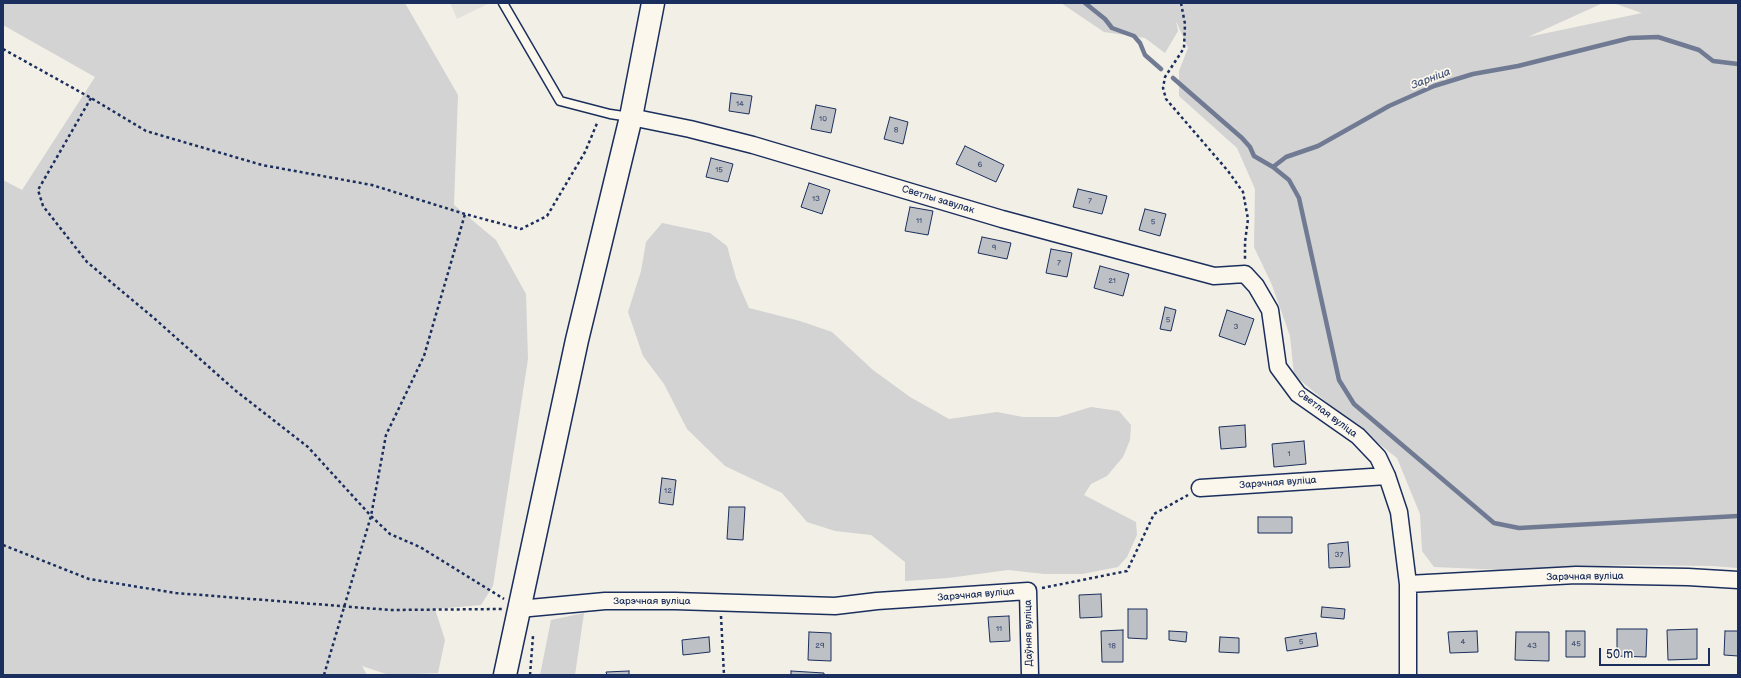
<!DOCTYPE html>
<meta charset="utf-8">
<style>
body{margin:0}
#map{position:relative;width:1741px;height:678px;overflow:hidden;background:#f2efe6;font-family:"Balsamiq Sans",sans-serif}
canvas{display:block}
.frame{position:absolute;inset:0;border:4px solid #1b2f5e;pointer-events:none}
.scale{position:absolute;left:1599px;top:648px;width:111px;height:18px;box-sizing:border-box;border:2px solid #1b2f5e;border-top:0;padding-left:5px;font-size:12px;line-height:14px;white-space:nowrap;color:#1b2f5e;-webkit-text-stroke:3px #fbf7ec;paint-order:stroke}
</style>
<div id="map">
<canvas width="1741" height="678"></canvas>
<div class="frame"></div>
<div class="scale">50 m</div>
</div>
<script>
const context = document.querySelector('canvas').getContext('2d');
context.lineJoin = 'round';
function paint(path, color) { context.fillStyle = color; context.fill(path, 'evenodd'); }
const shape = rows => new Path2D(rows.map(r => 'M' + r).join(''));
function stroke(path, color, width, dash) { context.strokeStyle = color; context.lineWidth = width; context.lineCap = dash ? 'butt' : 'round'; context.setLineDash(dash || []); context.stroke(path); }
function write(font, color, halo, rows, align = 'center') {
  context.font = font + ' "Balsamiq Sans",sans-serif'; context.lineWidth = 3.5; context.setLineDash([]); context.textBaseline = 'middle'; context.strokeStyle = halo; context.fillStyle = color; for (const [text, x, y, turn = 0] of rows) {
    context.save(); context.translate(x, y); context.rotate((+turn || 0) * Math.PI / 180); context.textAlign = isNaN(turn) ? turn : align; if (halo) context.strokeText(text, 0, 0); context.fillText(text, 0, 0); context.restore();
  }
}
paint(shape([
 [450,3,490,3,457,19]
]), '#e2e1dc');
paint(shape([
 [3,3,405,3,458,95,454,205,496,240,526,294,528,359,493,586,481,605,435,609,445,640,438,673,389,675,362,666,367,675,3,675,3,180,22,190,95,77,3,25],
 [1061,3,1603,3,1528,37,1642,13,1613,3,1738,3,1738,568,1712,566,1629,565,1504,570,1434,567,1422,551,1420,514,1397,458,1338,412,1294,375,1290,336,1272,285,1254,247,1255,189,1237,148,1179,96,1179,71,1188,48,1176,21,1178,31,1165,53,1145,38,1104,32],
 [662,223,710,233,727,246,736,278,749,308,800,321,832,332,873,370,910,397,949,419,997,412,1023,417,1058,417,1091,407,1119,411,1131,425,1130,440,1123,457,1107,476,1091,484,1084,495,1136,522,1137,535,1127,557,1118,567,1082,574,1044,574,1008,570,948,578,905,581,905,562,871,535,835,531,807,522,782,493,725,466,687,429,664,384,643,356,628,312,641,271,646,242],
 [584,613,575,675,540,675,551,620]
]), '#d2d3d2');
stroke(shape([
 [1085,3,1105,19,1112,28,1134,36,1140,43,1145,55,1161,69],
 [1173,78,1242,138,1250,147,1254,156,1273,167,1286,157,1318,146,1389,106,1434,86,1473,74,1518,66,1630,38,1658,37,1699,50,1713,61,1738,64],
 [1273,167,1289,180,1299,198,1339,380,1354,404,1494,523,1519,528,1738,516]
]), '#707b93', 4.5);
const building = shape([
 [731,93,752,96,749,114,729,111,731,93],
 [816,105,836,109,831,133,811,129,816,105],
 [890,117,908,122,903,144,884,139,890,117],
 [965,146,1004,165,996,182,956,164,965,146],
 [711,158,733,164,728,182,706,177,711,158],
 [809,183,830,190,822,214,801,207,809,183],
 [1078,189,1107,196,1102,214,1073,207,1078,189],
 [910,207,933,211,928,235,905,231,910,207],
 [1145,209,1166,214,1160,236,1139,230,1145,209],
 [982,237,1011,243,1007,259,978,253,982,237],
 [1051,249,1072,253,1067,277,1046,273,1051,249],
 [1100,266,1129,274,1123,296,1094,288,1100,266],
 [1165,307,1176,310,1171,331,1160,329,1165,307],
 [1227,310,1254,319,1245,345,1219,336,1227,310],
 [1245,425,1246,447,1221,449,1219,427,1245,425],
 [1304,441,1306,464,1274,467,1272,444,1304,441],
 [662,478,676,480,673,505,659,503,662,478],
 [729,507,745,507,743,540,727,539,729,507],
 [1258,517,1292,517,1292,533,1258,533,1258,517],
 [1348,542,1350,567,1329,568,1328,544,1348,542],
 [1101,594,1102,617,1080,618,1079,595,1101,594],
 [1322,607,1345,609,1344,619,1321,617,1322,607],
 [1128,609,1147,609,1147,639,1128,638,1128,609],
 [1009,616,1010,641,990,642,988,617,1009,616],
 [1617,629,1647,629,1646,657,1617,656,1617,629],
 [1697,629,1697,659,1668,660,1667,630,1697,629],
 [1123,630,1123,662,1102,662,1101,631,1123,630],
 [1169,631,1187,632,1186,642,1169,640,1169,631],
 [1477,631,1478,652,1450,653,1448,632,1477,631],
 [1566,631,1585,631,1585,657,1566,657,1566,631],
 [1725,631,1738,631,1738,656,1724,655,1725,631],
 [809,632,831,633,831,661,808,660,809,632],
 [1516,632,1549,632,1549,661,1515,660,1516,632],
 [1316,633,1318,646,1287,651,1285,638,1316,633],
 [709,637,710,652,683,655,682,640,709,637],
 [1220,637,1239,638,1239,653,1219,652,1220,637],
 [629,671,629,675,607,675,606,672,629,671],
 [791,671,824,673,824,675,791,675,791,671]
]);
paint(building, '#bdc0c4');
stroke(building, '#1b2f5e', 1);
const service = shape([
 [503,3,560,101,610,114,630,117]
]);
const minor = shape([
 [631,117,690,129,753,145,1002,219,1214,276,1245,274,1256,286,1270,310,1278,367,1298,394,1358,436,1378,457,1387,476,1399,512,1408,584,1408,675],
 [1200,488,1387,476],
 [1408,584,1576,575,1688,577,1738,580],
 [519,609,605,601,675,601,835,606,877,601,1028,591,1030,675]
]);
const primary = shape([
 [505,675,577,340,631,117,653,3]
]);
stroke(service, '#1b2f5e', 11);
stroke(minor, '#1b2f5e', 19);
stroke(primary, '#1b2f5e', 25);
stroke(shape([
 [1181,3,1185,24,1184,48,1165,77,1163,88,1166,99,1228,171,1243,192,1248,219,1245,242,1245,259],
 [3,49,91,98,146,131,262,165,372,185,465,214,521,229,547,216,585,152,598,121],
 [91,98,38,190,43,206,87,262,155,319,236,391,308,447,371,516,390,534,420,547,504,599],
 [3,545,89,579,176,593,390,610,502,609],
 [1042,588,1127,571,1154,514,1188,495],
 [721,616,724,675],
 [324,675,371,516,386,435,424,356,465,214],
 [530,675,533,636]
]), '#1b2f5e', 2.5, [3, 3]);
stroke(service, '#fbf7ec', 8);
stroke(minor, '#fbf7ec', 16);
stroke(primary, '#fbf7ec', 22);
write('8px', '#445378', null, [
 ["14",740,104],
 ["10",823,119],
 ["8",896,130],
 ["6",980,165],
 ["15",719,170],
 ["13",816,199],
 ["7",1090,201],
 ["11",919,221],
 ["5",1153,222],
 ["9",994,248],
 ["7",1059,263],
 ["21",1112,281],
 ["5",1168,320],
 ["3",1236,327],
 ["1",1289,454],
 ["12",668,491],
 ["37",1339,555],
 ["11",999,629],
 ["5",1301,642],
 ["4",1463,642],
 ["45",1576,644],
 ["29",820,646],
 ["18",1112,646],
 ["43",1532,646]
]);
write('10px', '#1b2f5e', '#fbf7ec', [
 ["Светлы завулак",938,200,17],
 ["Светлая вуліца",1327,414,37],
 ["Зарэчная вуліца",1278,483,-4],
 ["Зарэчная вуліца",1585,577,-1],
 ["Зарэчная вуліца",976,595,-5],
 ["Зарэчная вуліца",652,601],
 ["Даўняя вуліца",1029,633,-91]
]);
write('italic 11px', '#465579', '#fbf7ec', [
 ["Зарніца",1431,79,-21]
]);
</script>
